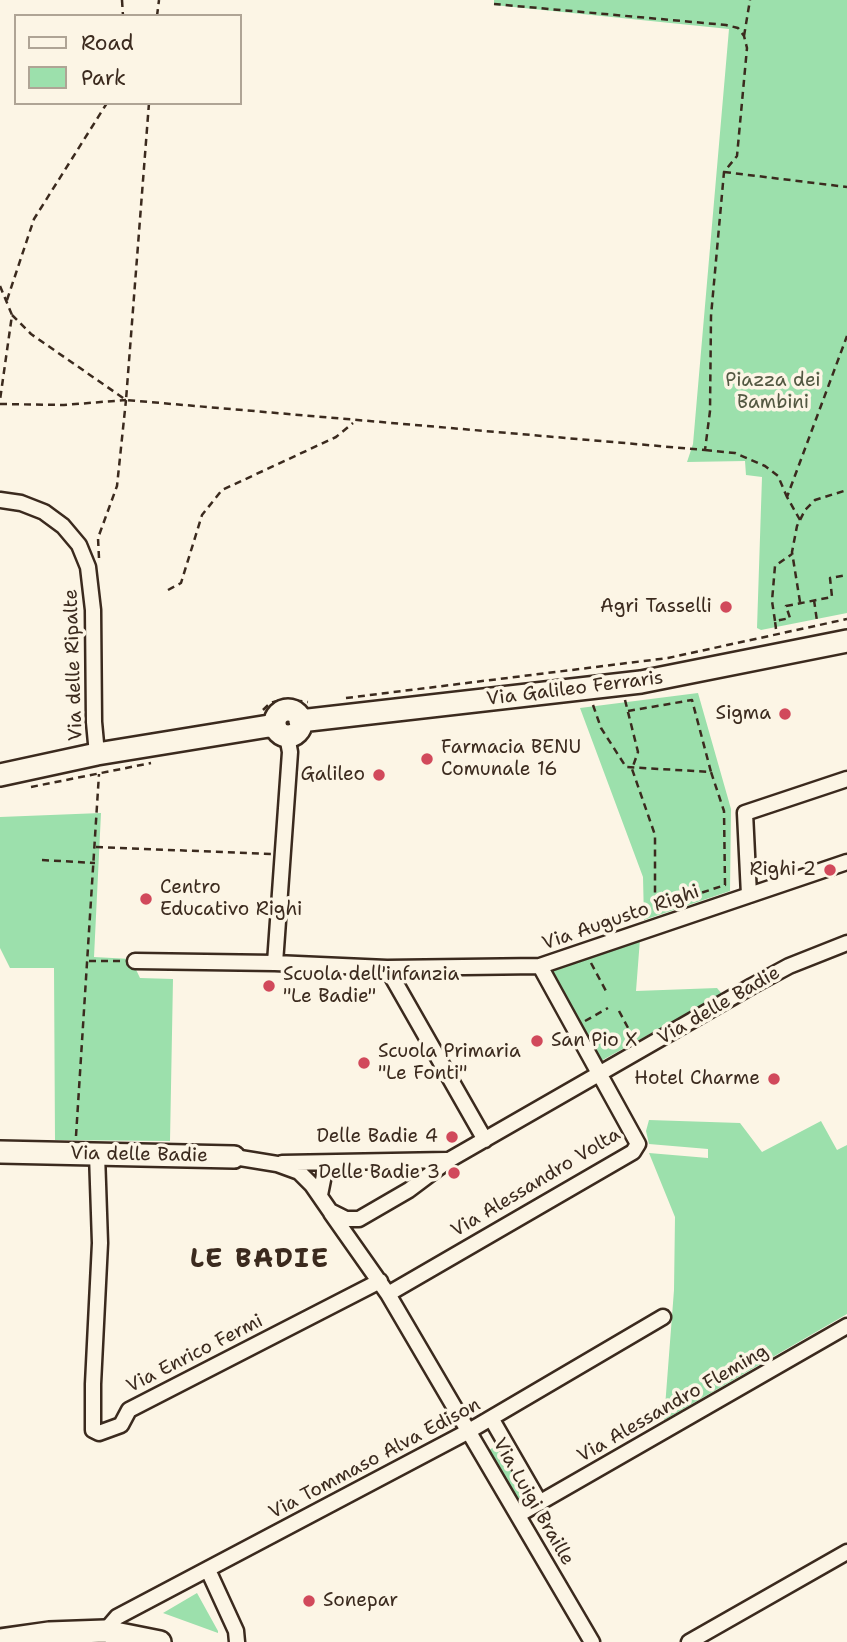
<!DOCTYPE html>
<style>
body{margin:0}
#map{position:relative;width:847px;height:1642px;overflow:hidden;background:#fcf5e5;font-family:"Shantell Sans",sans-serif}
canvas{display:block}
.legend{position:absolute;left:14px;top:14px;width:228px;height:91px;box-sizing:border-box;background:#fcf5e5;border:2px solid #afa495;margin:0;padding:9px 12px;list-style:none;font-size:21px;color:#3b2a1e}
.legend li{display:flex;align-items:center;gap:14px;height:35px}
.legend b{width:35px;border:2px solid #afa495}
</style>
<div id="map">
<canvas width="847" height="1642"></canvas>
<ul class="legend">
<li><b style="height:9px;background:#fcf5e5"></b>Road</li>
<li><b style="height:19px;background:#9ce0ac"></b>Park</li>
</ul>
</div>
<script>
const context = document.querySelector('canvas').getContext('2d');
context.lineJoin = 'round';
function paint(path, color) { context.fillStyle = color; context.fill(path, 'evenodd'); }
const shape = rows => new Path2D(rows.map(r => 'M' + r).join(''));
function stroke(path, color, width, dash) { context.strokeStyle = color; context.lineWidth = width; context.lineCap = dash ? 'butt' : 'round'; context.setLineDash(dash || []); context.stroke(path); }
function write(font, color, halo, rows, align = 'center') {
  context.font = font + ' "Shantell Sans",sans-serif'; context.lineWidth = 7; context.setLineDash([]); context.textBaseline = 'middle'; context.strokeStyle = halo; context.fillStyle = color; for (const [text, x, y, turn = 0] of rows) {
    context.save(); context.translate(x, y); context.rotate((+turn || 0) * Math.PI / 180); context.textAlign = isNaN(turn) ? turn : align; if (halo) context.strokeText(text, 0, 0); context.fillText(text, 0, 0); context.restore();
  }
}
paint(shape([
 [494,0,847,0,847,613,761,630,757,628,762,477,746,475,745,461,687,462,693,444,729,29,494,5],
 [698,693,731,809,730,891,644,920,643,877,580,708],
 [101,813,94,957,131,959,140,978,173,979,170,1141,55,1140,54,968,10,968,0,948,0,817],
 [640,939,636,991,717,988,722,994,599,1062,549,971],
 [649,1120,740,1123,762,1152,821,1121,837,1150,847,1145,847,1314,664,1420,674,1290,675,1217,649,1153,708,1158,708,1149,649,1144,646,1131],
 [496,1446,528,1501,519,1506,487,1451],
 [197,1593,218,1631,218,1633,163,1613]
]), '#9ce0ac');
const street = shape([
 [0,500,21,503,44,512,63,526,79,545,88,567,93,610,94,722,97,754],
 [287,736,290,752,275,963,387,968,540,966,847,862],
 [749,895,745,813,847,779],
 [135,961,275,963],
 [387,968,485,1140],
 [97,1154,100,1243,93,1384,93,1430,99,1433,121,1425,129,1410,380,1281],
 [234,1157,277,1164,299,1172,312,1185,330,1211,346,1219,359,1219,409,1190,449,1160,752,986,789,966,847,943],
 [282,1163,447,1160],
 [320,1195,324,1175,343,1163],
 [331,1213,388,1294,592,1642],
 [388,1294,633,1152,638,1144,540,966],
 [491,1418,540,1503],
 [518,1515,847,1326],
 [208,1570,236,1631,237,1642],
 [105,1631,117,1617,469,1431,663,1317],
 [689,1642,847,1552]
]);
const secondary = shape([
 '275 723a13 13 0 1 1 26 0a13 13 0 1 1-26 0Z',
 [300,721,641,682,847,641],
 [0,775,97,754,275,725],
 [0,1152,234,1157],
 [0,1640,49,1633,105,1631,160,1642]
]);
stroke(street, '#3b2a1e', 19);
stroke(secondary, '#3b2a1e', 26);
stroke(shape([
 [122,0,123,16],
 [157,16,159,0],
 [744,36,750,0],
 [149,103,126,400,705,450,710,411,711,316,724,172,737,156,747,48,744,36,738,28,726,25,494,4],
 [724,172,847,187],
 [0,286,12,315,0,400],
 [7,300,34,219,107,103],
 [12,315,31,334,126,400],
 [0,404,64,405,126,400],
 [705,450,735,453,765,466,778,476,787,497],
 [800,520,787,497,847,336],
 [99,558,98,538,117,486,126,400],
 [168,590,181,583,202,515,222,490,336,437,353,423],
 [814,600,817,621],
 [800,602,792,552,797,526,805,510,815,500,847,490],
 [775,621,772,601,775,566,792,554],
 [776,629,775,621,790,618,786,606,832,597,830,578,847,575],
 [346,698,668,658,847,619],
 [625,700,638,752,632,769,655,835,655,910],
 [593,705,601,728,626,767,711,772,724,811,725,885,655,908],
 [263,710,270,703,283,699,308,702],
 [628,711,692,700,711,772],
 [31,787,151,763],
 [96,847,271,854],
 [42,860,95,863],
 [89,961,124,961],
 [591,963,606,991],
 [619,1011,634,1039],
 [585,1021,608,1008],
 [76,1136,99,774]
]), '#3b2a1e', 2.5, [7, 5]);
stroke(street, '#fcf5e5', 14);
stroke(secondary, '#fcf5e5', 21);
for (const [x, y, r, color] of [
 [726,607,7,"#d1495b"],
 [785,714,7,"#d1495b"],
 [427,759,7,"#d1495b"],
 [379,775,7,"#d1495b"],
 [830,870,7,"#d1495b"],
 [146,899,7,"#d1495b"],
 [269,986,7,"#d1495b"],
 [537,1041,7,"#d1495b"],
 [364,1063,7,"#d1495b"],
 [774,1079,7,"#d1495b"],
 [452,1137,7,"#d1495b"],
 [454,1173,7,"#d1495b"],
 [309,1601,7,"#d1495b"]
]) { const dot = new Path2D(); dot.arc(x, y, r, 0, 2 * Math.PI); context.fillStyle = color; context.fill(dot); stroke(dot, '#fcf5e5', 2.5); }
write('19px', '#535842', '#fcf5e5', [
 ["Piazza dei",773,381],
 ["Bambini",773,403]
]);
write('19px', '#3b2a1e', '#fcf5e5', [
 ["Agri Tasselli",712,607],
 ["Sigma",771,714],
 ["Farmacia BENU",441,748,"left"],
 ["Comunale 16",441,770,"left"],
 ["Galileo",365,775],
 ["Righi 2",816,870],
 ["Centro",160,888,"left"],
 ["Educativo Righi",160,910,"left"],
 ["Scuola dell'infanzia",283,975,"left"],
 ["\"Le Badie\"",283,997,"left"],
 ["San Pio X",551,1041,"left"],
 ["Scuola Primaria",378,1052,"left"],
 ["\"Le Fonti\"",378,1074,"left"],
 ["Hotel Charme",760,1079],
 ["Delle Badie 4",438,1137],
 ["Delle Badie 3",440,1173],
 ["Sonepar",323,1601,"left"]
], 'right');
write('19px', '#3b2a1e', '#fcf5e5', [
 ["Via delle Ripalte",74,665,-92],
 ["Via Galileo Ferraris",575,689,-7],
 ["Via Augusto Righi",621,918,-19],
 ["Via delle Badie",719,1006,-30],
 ["Via delle Badie",139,1155,1],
 ["Via Alessandro Volta",536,1183,-31],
 ["Via Enrico Fermi",195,1354,-27],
 ["Via Alessandro Fleming",673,1404,-30],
 ["Via Tommaso Alva Edison",375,1459,-28],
 ["Via Luigi Braille",533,1502,60]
]);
context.letterSpacing = '2px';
write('bold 26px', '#3b2a1e', '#fcf5e5', [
 ["LE BADIE",260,1260]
]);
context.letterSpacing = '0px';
</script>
